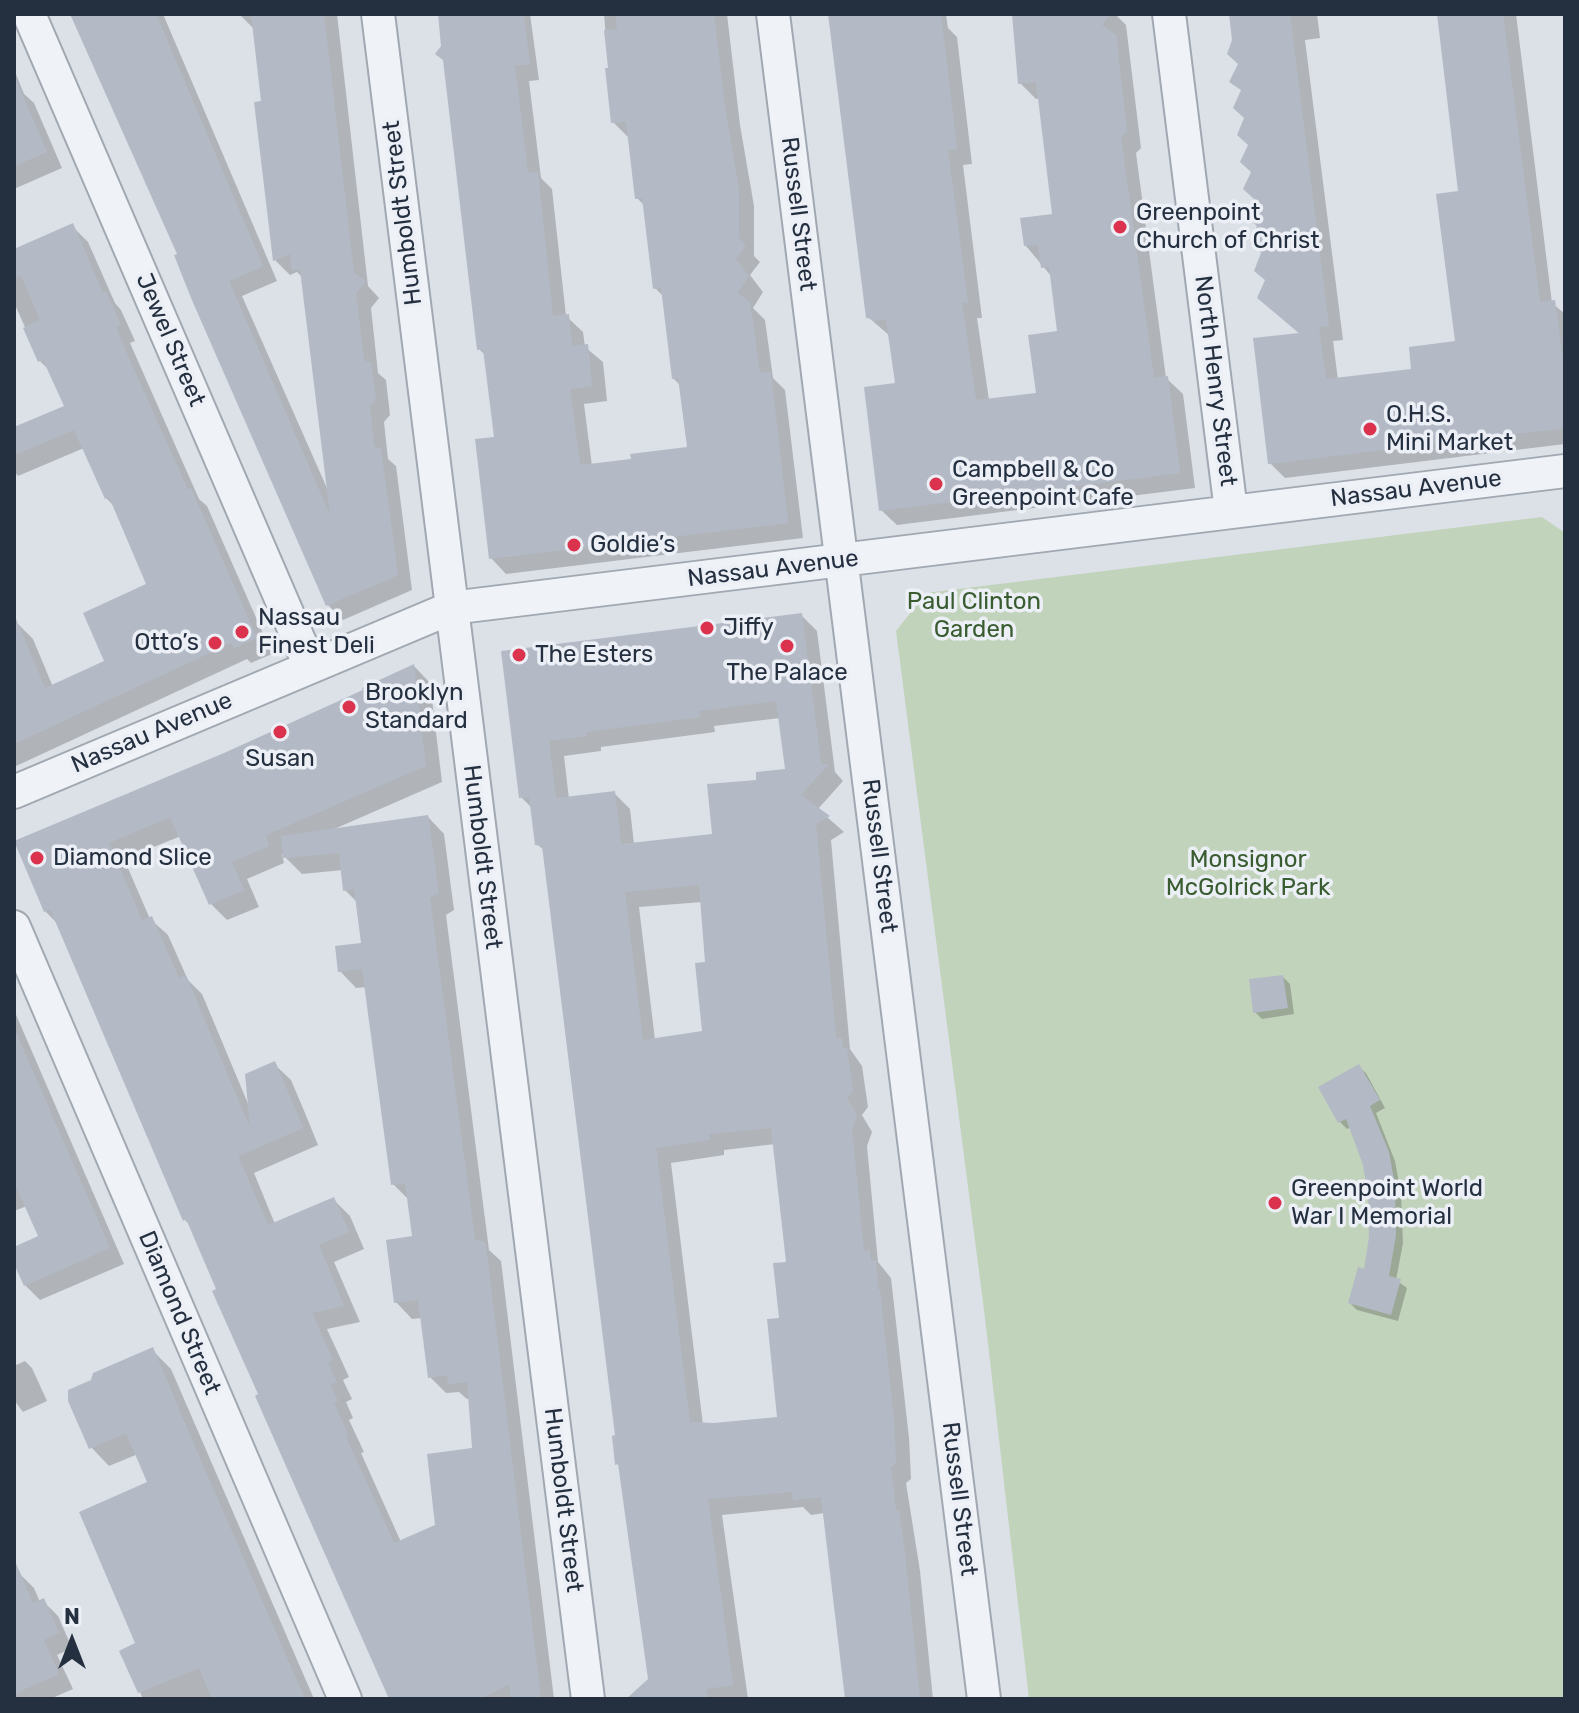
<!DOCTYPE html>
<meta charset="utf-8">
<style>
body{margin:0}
#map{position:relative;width:1579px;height:1713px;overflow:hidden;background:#dce1e8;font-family:Rubik,sans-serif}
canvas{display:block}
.frame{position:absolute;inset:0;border:16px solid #242f40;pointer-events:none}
.north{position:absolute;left:32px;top:1601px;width:80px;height:80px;-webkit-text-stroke:6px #ecf0f6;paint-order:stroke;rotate:0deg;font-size:22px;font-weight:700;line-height:32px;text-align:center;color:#242f40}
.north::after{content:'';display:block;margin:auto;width:28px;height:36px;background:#242f40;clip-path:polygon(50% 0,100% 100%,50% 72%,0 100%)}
</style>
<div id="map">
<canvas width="1579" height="1713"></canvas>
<div class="frame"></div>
<div class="north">N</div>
</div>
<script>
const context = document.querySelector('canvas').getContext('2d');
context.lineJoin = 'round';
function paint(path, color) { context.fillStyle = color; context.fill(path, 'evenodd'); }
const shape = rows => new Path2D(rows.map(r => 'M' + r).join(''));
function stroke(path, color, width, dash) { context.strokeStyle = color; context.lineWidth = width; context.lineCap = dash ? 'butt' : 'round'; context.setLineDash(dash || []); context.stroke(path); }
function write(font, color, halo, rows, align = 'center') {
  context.font = font + ' Rubik,sans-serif'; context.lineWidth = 7; context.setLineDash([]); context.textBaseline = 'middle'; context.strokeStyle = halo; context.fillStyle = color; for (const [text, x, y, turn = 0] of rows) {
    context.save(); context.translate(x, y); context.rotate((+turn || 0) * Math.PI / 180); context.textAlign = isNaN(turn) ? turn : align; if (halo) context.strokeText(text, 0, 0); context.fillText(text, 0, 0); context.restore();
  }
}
paint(shape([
 [1542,517,1565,533,1565,1699,1029,1699,985,1318,896,631,926,593]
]), '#c2d3bc');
paint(shape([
 [73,14,163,14,277,281,242,296,330,495,303,278,297,272,290,275,275,260,256,104,264,103,255,30,239,14,337,14,368,286,379,298,371,308,378,373,386,380,390,415,384,422,388,459,396,466,412,590,343,620,328,605,179,255],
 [439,14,530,14,539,80,529,81,541,178,552,189,566,316,583,332,585,347,603,362,607,401,584,404,592,466,689,449,681,386,673,378,664,297,655,288,645,206,637,198,629,138,613,122,604,14,727,14,740,125,754,206,754,256,760,262,750,275,763,292,753,308,765,320,773,378,785,390,803,538,506,574,491,558,496,439,486,356,479,349],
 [829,14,946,14,948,28,957,37,972,164,963,165,982,318,977,318,989,400,1038,395,1060,333,1052,277,1026,246,1054,216,1040,98,1036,99,1020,83,1013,14,1115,14,1126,25,1141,148,1136,153,1166,378,1183,394,1195,488,897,525,881,510,897,384,890,336,868,317],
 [1231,14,1317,14,1320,38,1305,40,1343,340,1333,341,1338,380,1413,371,1457,343,1460,193,1438,14,1516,14,1552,303,1565,314,1565,444,1285,478,1270,463,1301,335,1259,298,1267,281,1243,92,1232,81,1240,64],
 [14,69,24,94,34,103,62,168,14,189],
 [72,226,88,242,115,303,121,310,135,341,130,343,199,499,207,506,272,654,251,663,247,659,14,767,14,624,17,623,33,639,53,687,107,662,149,585,114,506,106,498,84,448,18,476,14,471,14,430,66,407,51,372,40,361,16,307,14,308,14,252],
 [801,615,817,631,835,772,843,781,818,809,844,832,831,840,850,1049,862,1066,868,1107,862,1115,872,1132,867,1146,878,1262,891,1278,909,1438,911,1479,906,1483,920,1571,933,1699,846,1699,824,1513,811,1515,803,1507,722,1515,748,1699,635,1699,650,1680,621,1467,617,1464,618,1437,545,851,537,844,533,809,521,797,503,652],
 [780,718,787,770,758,781,714,836,634,844,630,809,614,793,569,799,564,756,601,751,601,747,715,732,714,726],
 [702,902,708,964,704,1033,655,1040,639,907],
 [775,1144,788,1264,779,1419,703,1425,671,1163,724,1155,724,1150],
 [414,666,430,683,442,782,332,830,428,817,444,834,454,910,446,915,489,1250,501,1261,554,1699,390,1699,192,1227,185,1220,59,925,45,911,16,841,225,755],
 [181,836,211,904,227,920,259,907,247,879,284,863,282,854,302,874,343,870,345,890,357,902,363,945,340,971,356,988,367,987,393,1184,409,1200,414,1238,396,1302,412,1319,422,1318,430,1377,446,1393,459,1392,467,1399,470,1399,474,1450,438,1526,401,1542,361,1453,364,1452,349,1420,353,1418,346,1402,352,1399,343,1380,349,1377,327,1329,360,1322,334,1262,364,1249,350,1216,333,1199,275,1224,254,1173,318,1145,305,1113,291,1080,274,1064,249,1106,202,994,188,980,168,935,150,919,124,859],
 [1283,977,1290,984,1294,1014,1262,1019,1255,1012],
 [14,1010,124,1264,40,1300,25,1285,14,1259,14,1249,41,1238,27,1206,14,1211],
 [1359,1067,1366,1073,1385,1108,1376,1113,1395,1161,1401,1194,1403,1243,1396,1280,1407,1288,1398,1321,1357,1310,1350,1303,1366,1271,1371,1237,1370,1196,1366,1172,1351,1127,1347,1129,1340,1122,1321,1088],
 [152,1350,171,1369,314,1699,143,1699,122,1652,138,1644,150,1483,138,1454,109,1466,91,1447],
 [25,1361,32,1368,47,1401,23,1412,14,1400,14,1366],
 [14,1560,21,1575,34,1588,40,1602,43,1601,58,1616,72,1648,57,1655,73,1689,50,1699,14,1699]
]), '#0003');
paint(shape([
 [70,14,156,14,263,266,229,281,330,515,300,270,292,270,290,254,273,261,254,102,261,101,251,14,324,14,354,273,366,281,356,293,364,360,371,363,376,399,370,406,374,446,381,449,398,575,326,606,191,298,174,255,177,254],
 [438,14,524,14,530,64,515,66,528,173,538,172,553,316,569,314,572,346,588,344,592,386,570,389,580,465,631,459,630,454,687,447,678,378,672,379,661,288,653,289,642,198,635,199,626,122,611,123,605,68,608,68,604,30,617,29,615,14,714,14,725,108,739,189,739,238,746,245,736,259,749,276,737,293,750,302,760,373,771,372,788,523,489,559,475,439,494,437,483,349,477,350,443,60,435,54,441,46],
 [828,14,941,14,957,149,948,150,968,303,962,303,976,400,1036,393,1028,335,1057,331,1049,267,1041,268,1038,245,1024,246,1020,218,1052,214,1036,82,1018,84,1012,14,1110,14,1102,25,1116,35,1127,132,1121,137,1154,378,1168,376,1180,473,879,511,864,387,895,383,886,320,872,321,872,319,866,318],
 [1229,14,1290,14,1329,326,1319,327,1326,379,1411,369,1409,347,1455,341,1436,194,1458,191,1437,14,1503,14,1540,302,1555,300,1565,376,1565,428,1268,464,1253,338,1299,333,1257,298,1265,280,1254,271,1261,253,1250,244,1257,226,1247,217,1254,199,1243,189,1251,172,1240,162,1248,145,1237,135,1244,118,1233,108,1241,90,1229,82,1238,64,1227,54,1232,40],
 [14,75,47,152,14,166],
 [73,223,103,293,106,292,121,325,116,327,131,363,188,490,191,488,257,638,234,648,231,643,14,744,14,614,45,688,104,661,83,613,146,584,109,497,105,499,74,430,14,455,14,427,64,406,43,360,38,362,23,328,40,320,21,275,14,278,14,249],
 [802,613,821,764,829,764,801,795,830,816,816,824,836,1038,842,1038,843,1048,847,1048,853,1090,847,1098,857,1115,852,1130,864,1251,870,1250,871,1261,876,1260,878,1289,880,1290,894,1421,896,1463,891,1467,896,1510,899,1510,905,1554,920,1699,845,1699,821,1497,793,1500,792,1492,708,1499,733,1685,706,1689,708,1699,626,1699,648,1679,618,1464,615,1465,612,1436,615,1435,542,846,535,845,529,797,519,798,501,651],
 [776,701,785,769,756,772,756,780,707,784,712,834,621,844,615,791,556,798,549,741,587,736,586,732,700,717,699,711],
 [699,885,705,962,695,963,702,1031,643,1040,625,892],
 [771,1128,786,1262,773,1263,779,1318,767,1319,777,1417,714,1423,690,1422,656,1148,710,1140,709,1134],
 [414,664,426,766,266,835,269,846,232,862,244,890,209,905,170,817,109,843,142,920,152,916,179,978,186,975,250,1128,245,1074,275,1061,289,1094,303,1128,238,1156,268,1225,334,1197,349,1232,319,1245,344,1306,312,1313,333,1360,328,1363,337,1382,330,1385,338,1401,334,1403,348,1435,346,1437,394,1543,435,1525,427,1454,472,1448,467,1382,448,1384,447,1375,428,1378,418,1300,394,1303,386,1240,412,1236,405,1183,391,1185,362,969,338,972,335,946,361,943,354,889,343,891,339,853,283,858,281,836,428,815,439,893,430,898,475,1240,485,1242,487,1254,541,1699,511,1699,509,1684,480,1699,389,1699,255,1396,258,1394,212,1291,216,1289,186,1219,183,1221,50,909,44,912,14,841,224,753,363,690,362,688],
 [1283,975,1288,1008,1253,1013,1249,979],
 [14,1028,110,1248,24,1286,14,1264,14,1247,38,1236,14,1182],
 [1359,1064,1380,1100,1370,1106,1389,1152,1395,1185,1396,1235,1389,1276,1401,1279,1391,1315,1348,1303,1358,1267,1364,1269,1369,1237,1368,1197,1363,1165,1346,1119,1338,1123,1318,1087],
 [153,1347,192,1440,305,1699,212,1699,199,1668,138,1693,119,1651,135,1643,79,1512,147,1482,126,1433,89,1449,68,1401,68,1390,91,1380,93,1373],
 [14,1559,33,1603,44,1598,59,1633,44,1640,59,1674,14,1694]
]), '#b3bac5');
const street = shape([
 [29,14,310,666],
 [378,14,588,1699],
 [773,14,984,1699],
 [1169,14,1231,511],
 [14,792,451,608,1565,471],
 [14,927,345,1699]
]);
stroke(street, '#a1a8b2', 36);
stroke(street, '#eff2f6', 32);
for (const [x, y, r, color] of [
 [1120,227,8,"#db334e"],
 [1370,429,8,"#db334e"],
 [936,484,8,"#db334e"],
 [574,545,8,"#db334e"],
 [707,628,8,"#db334e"],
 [242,632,8,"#db334e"],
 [215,643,8,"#db334e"],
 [787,646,8,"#db334e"],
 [519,655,8,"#db334e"],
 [349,707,8,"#db334e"],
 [280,732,8,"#db334e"],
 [37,858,8,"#db334e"],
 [1275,1203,8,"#db334e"]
]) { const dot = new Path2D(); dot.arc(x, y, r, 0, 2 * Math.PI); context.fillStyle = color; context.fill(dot); stroke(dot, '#ecf0f6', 3); }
write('24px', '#242f40', '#ecf0f6', [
 ["Humboldt Street",403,213,-97],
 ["Russell Street",798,214,83],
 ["Jewel Street",170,340,67],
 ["North Henry Street",1215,381,83],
 ["Nassau Avenue",1416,489,-7],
 ["Nassau Avenue",773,569,-7],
 ["Nassau Avenue",152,733,-23],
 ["Russell Street",879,856,83],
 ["Humboldt Street",482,857,83],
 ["Diamond Street",179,1313,67],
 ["Russell Street",959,1499,83],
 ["Humboldt Street",563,1500,83]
]);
write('24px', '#242f40', '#ecf0f6', [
 ["Greenpoint",1136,213],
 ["Church of Christ",1136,241],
 ["O.H.S.",1386,415],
 ["Mini Market",1386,443],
 ["Campbell & Co",952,470],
 ["Greenpoint Cafe",952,498],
 ["Goldie’s",590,545],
 ["Nassau",258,618],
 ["Finest Deli",258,646],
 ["Jiffy",723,628],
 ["Otto’s",199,643,"right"],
 ["The Esters",535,655],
 ["The Palace",787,673,"center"],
 ["Brooklyn",365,693],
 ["Standard",365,721],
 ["Susan",280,759,"center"],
 ["Diamond Slice",53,858],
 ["Greenpoint World",1291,1189],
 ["War I Memorial",1291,1217]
], 'left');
write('24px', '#395d30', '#ecf0f6', [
 ["Paul Clinton",974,602],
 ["Garden",974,630],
 ["Monsignor",1248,860],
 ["McGolrick Park",1248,888]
]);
</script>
